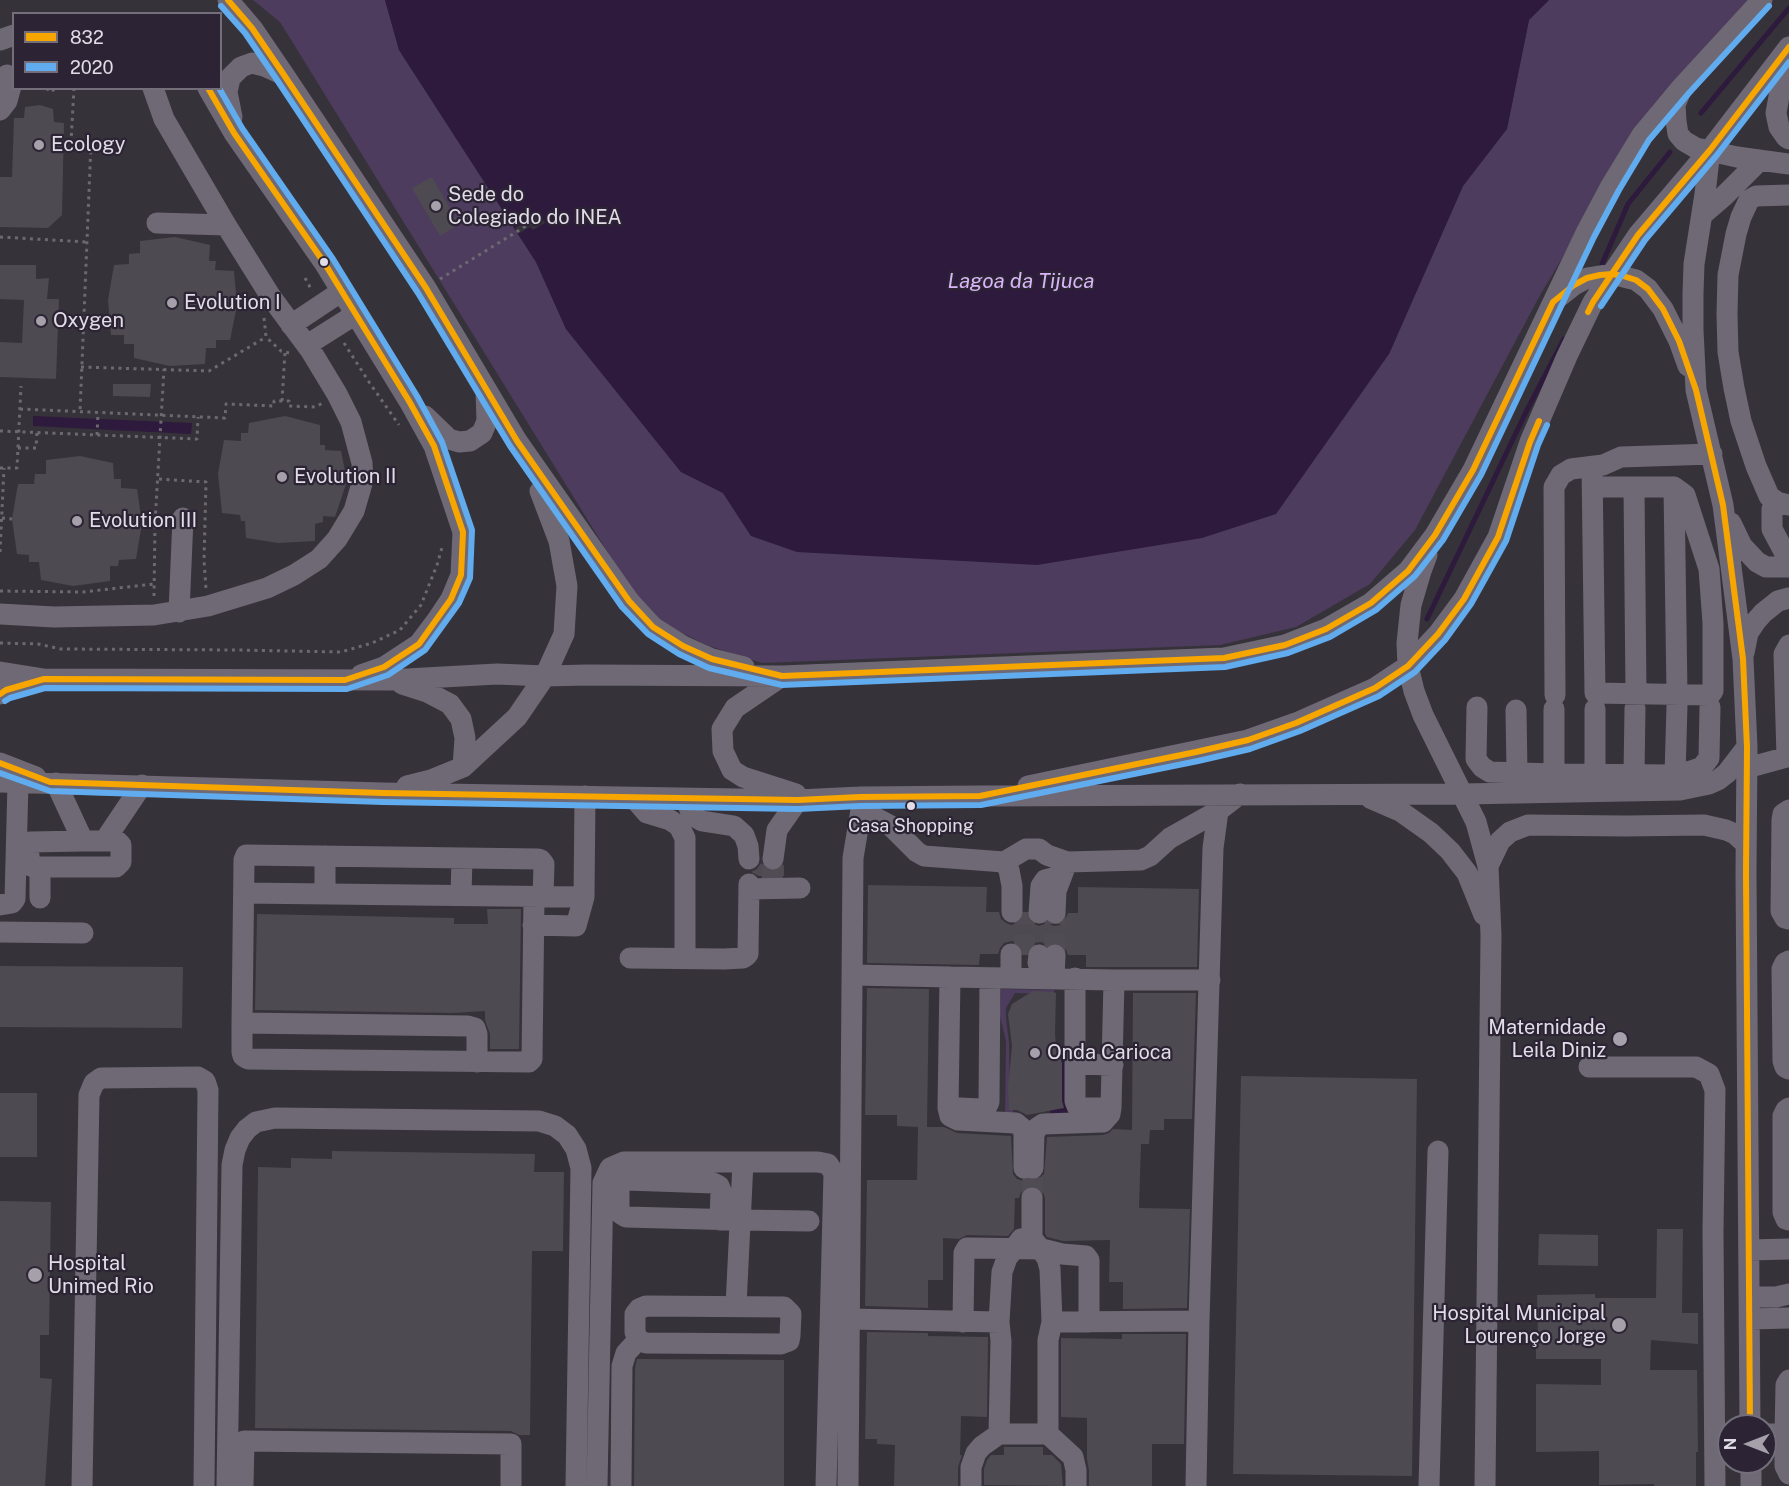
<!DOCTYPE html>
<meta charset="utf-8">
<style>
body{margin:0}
#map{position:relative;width:1789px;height:1486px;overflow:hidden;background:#36323a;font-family:"Public Sans",sans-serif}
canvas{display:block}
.legend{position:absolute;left:12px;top:12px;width:210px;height:78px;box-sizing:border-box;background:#2c2434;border:2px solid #746e7b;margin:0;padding:8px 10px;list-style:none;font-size:18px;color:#e1dce6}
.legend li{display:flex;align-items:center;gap:12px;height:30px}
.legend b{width:30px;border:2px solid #746e7b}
.north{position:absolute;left:1717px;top:1414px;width:60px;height:60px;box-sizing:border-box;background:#2c2434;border:2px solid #746e7b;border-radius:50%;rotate:270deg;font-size:16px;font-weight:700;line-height:24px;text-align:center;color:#e1dce6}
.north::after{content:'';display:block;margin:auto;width:21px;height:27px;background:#a5a0aa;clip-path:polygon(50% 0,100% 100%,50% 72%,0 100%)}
</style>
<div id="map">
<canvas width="1789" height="1486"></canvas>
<ul class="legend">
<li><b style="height:8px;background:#f7a600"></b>832</li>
<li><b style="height:8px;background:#60acee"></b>2020</li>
</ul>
<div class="north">N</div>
</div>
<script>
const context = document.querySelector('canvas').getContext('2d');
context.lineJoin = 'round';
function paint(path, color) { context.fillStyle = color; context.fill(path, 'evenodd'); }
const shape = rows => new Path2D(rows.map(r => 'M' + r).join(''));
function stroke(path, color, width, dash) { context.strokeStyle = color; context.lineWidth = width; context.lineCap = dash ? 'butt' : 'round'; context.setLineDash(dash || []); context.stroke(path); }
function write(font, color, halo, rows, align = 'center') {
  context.font = font + ' "Public Sans",sans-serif'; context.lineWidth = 4.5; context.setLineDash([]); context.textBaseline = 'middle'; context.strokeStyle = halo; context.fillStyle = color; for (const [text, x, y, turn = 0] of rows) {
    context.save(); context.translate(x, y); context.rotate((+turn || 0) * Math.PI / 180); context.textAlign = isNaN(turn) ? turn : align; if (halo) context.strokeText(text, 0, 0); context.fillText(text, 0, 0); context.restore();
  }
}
paint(shape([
 [253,0,385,0,399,50,536,262,566,329,681,472,723,493,751,536,1389,354,1463,186,1507,128,1529,20,1549,0,1749,0,1654,104,1539,297,1415,530,1370,584,1296,627,1220,645,762,663,709,646,647,616,280,22],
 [1001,989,1054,990,1054,994,1015,993,1006,1008,1006,1018,1009,1043,1010,1108,1013,1109,1013,1118,1005,1118,1006,1041,1000,1016]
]), '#4d3c5d');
paint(shape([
 [385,0,1549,0,1529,20,1507,129,1463,186,1389,354,1276,514,1202,538,1037,565,797,552,751,536,723,493,681,472,566,329,536,262,399,50],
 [33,416,192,423,191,434,33,426],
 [1051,1038,1067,1060,1067,1118,1050,1118]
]), '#2d1a3c');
paint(shape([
 [538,211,545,223,533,230,530,227,518,234,515,228,527,221,526,218]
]), '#36323a');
stroke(shape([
 [1701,113,1789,8],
 [1602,264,1628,204,1670,152],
 [1427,619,1526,412,1564,339]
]), '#2d1a3c', 5);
paint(shape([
 [40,105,53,109,54,122,64,123,62,215,48,228,0,227,0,177,12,177,14,118,24,118,25,107],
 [432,177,459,224,440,236,412,188],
 [175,237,210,245,209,261,216,261,215,270,234,271,237,305,230,340,216,340,216,348,206,348,205,364,170,366,134,358,134,344,124,344,124,335,111,335,108,300,114,265,129,264,129,254,140,253,140,241],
 [0,265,36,265,36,279,49,278,47,299,59,299,56,379,0,377,0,342,22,343,24,300,0,299],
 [113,384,151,384,150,397,113,396],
 [285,416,320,425,320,445,325,445,325,450,341,451,347,481,335,517,323,516,323,522,315,524,315,541,278,543,246,538,245,521,241,521,240,515,222,513,218,474,224,440,241,441,241,433,248,433,249,423],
 [80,456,113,463,114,479,121,479,121,488,137,489,142,523,136,559,119,560,118,566,110,566,110,581,73,586,41,580,39,562,29,562,29,555,17,554,12,519,18,484,34,484,35,474,46,474,46,460],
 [761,863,765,869,772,872,778,871,784,865,784,876,759,876,751,872,757,869],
 [868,885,987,887,986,912,999,912,1001,919,1006,923,1011,925,1019,923,1023,918,1025,912,1026,912,1027,918,1031,923,1039,926,1047,923,1054,926,1060,925,1065,920,1068,913,1078,913,1078,887,1199,889,1197,967,1086,967,1086,955,1068,955,1066,949,1061,944,1055,942,1047,945,1041,942,1035,943,1029,948,1026,955,1024,955,1022,947,1017,943,1012,941,1004,943,1000,948,998,954,980,954,979,965,867,963],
 [487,909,521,909,519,1049,490,1049,490,1034,485,1020,485,1011,453,1013,255,1010,257,914,454,918,454,924,488,924],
 [0,966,183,967,182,1028,0,1027],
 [867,988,929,989,927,1127,944,1127,957,1133,1011,1136,1013,1174,1017,1179,1023,1181,1038,1179,1044,1174,1047,1137,1103,1135,1109,1133,1113,1129,1132,1130,1133,993,1196,993,1192,1119,1164,1119,1164,1130,1150,1130,1149,1144,1141,1144,1139,1208,1190,1209,1187,1308,1123,1309,1123,1282,1109,1282,1110,1240,1063,1241,1047,1237,1045,1234,1045,1198,1043,1192,1039,1187,1033,1185,1025,1187,1021,1192,1019,1198,1015,1198,1014,1229,1008,1236,967,1235,959,1239,943,1238,943,1280,928,1280,928,1308,865,1306,867,1180,917,1180,918,1127,897,1126,897,1115,865,1115],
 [1033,991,1053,992,1056,993,1055,1033,1056,1046,1062,1063,1062,1101,1064,1108,1027,1115,1017,1110,1009,1110,1008,1088,1012,1046,1008,1014,1012,1004],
 [1241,1076,1417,1079,1412,1476,1233,1474],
 [0,1093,37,1093,37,1157,0,1157],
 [332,1151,535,1154,534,1172,564,1172,563,1251,532,1251,530,1435,519,1435,511,1431,255,1428,258,1167,291,1168,291,1158,332,1159],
 [0,1201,51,1202,49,1335,40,1335,40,1378,52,1379,45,1486,0,1486],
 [1657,1229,1683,1229,1682,1313,1698,1313,1698,1344,1651,1340,1650,1370,1697,1370,1698,1452,1696,1452,1696,1486,1654,1486,1654,1484,1599,1485,1599,1451,1536,1452,1536,1384,1601,1385,1601,1359,1536,1359,1536,1336,1538,1336,1537,1295,1595,1294,1595,1298,1656,1298],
 [1539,1234,1598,1235,1598,1266,1538,1265],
 [867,1332,928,1333,928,1336,988,1337,987,1417,961,1416,960,1455,962,1455,958,1467,958,1486,894,1486,895,1445,877,1444,877,1439,865,1439],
 [1122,1334,1186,1334,1184,1444,1152,1444,1152,1486,1089,1486,1089,1470,1087,1459,1087,1418,1061,1417,1061,1338,1122,1339],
 [637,1359,784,1360,784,1486,634,1486,635,1368],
 [1004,1447,1043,1447,1043,1455,1052,1455,1061,1464,1063,1486,984,1485,984,1469,987,1460,991,1455,1004,1455]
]), '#4d4a51');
stroke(shape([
 [772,885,773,859],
 [1024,955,1025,912],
 [1055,955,1055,913],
 [1032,1198,1033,1168]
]), '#504c54', 21, [21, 10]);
stroke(shape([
 [47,88,49,92,57,88],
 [74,88,71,142,91,143,80,412],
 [0,237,87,242],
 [305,278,311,289],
 [440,279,534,221],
 [264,318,266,337,281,351,289,353],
 [344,343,369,382,399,425],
 [81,367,209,371,266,337],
 [282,401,285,352],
 [20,409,225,418,226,404,274,406,274,401,289,401,289,406,315,407,323,403],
 [0,431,197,439,198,417],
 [97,435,98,413],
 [18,448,36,448,37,432],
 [0,468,17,468,21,386],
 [159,479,206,482,204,560,206,589],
 [2,518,12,519],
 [142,523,155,523],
 [0,552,4,468],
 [0,591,83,592,154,584],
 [154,596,155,523,164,369],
 [0,643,38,644,61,649,236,650,341,652,372,643,400,630,421,605,437,565,443,544]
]), '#6d6971', 3, [3, 4.5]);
stroke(shape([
 [228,0,252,28,284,75,426,288,517,441,629,601,653,627,683,646,712,659,744,667],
 [0,40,14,35],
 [1787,52,1776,113,1779,127,1786,137,1789,139],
 [208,88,234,133,325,264,409,401,434,446,463,532,461,575,451,599,437,620,419,644,384,667,361,675],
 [1681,90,1675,105,1676,121,1678,134,1684,141,1696,148,1737,157,1789,164],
 [0,110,7,101,11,86,7,75],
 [232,117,227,92,230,78,241,67,252,63,264,66,284,75],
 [1710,150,1705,194,1694,264,1693,293,1693,330,1696,390,1723,505,1743,659,1747,747,1746,873,1750,1426],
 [1789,195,1756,196,1749,200,1741,217,1736,234,1728,275,1727,314,1728,352,1734,388,1741,421,1756,466,1769,496,1777,502,1789,505],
 [1702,215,1724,196,1760,160],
 [157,223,226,225],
 [1555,300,1574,285,1587,278,1612,274,1636,280,1648,289,1663,309,1679,341,1688,366],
 [291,325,342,291],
 [307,345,356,314],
 [425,416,449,439,459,442,470,441,482,433,487,421,486,391],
 [1592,467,1595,693,1710,695,1713,691,1713,623,1709,569,1685,495,1674,487],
 [1593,487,1634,487,1636,694],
 [1634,487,1674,487,1677,694],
 [1777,502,1772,509,1772,529,1789,561],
 [1731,523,1742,546,1757,562,1766,567,1789,567],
 [1427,555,1421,571,1411,605,1407,643,1408,666,1414,691,1423,715,1476,822,1488,866,1491,935,1485,1486],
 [179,612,183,518],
 [0,614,54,617,154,615,208,606,267,588,294,575,319,559,337,539,354,511,363,480,362,463,351,422,337,394,311,351,271,297,226,225,164,119,153,88],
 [1789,645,1784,654,1787,757,1789,757],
 [1744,653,1748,633,1756,621,1763,613,1778,601,1789,598],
 [0,672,44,679,389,680,497,674,545,676,587,675,782,676,1224,658,1285,645,1326,629,1371,603,1408,571,1435,535,1473,470,1586,233,1611,186,1642,135,1682,87,1762,0],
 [782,676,735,708,722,729,723,751,732,770,743,777,796,794],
 [402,684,427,692,450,704,461,719,465,738,463,767],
 [0,694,6,690,38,680],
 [1555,695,1554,487,1561,475,1571,469,1603,465,1621,457,1712,454],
 [1477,707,1476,759,1482,767,1490,772,1554,774,1675,775,1691,771,1702,767,1709,758,1710,707],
 [1554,709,1554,774],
 [1516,710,1517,773],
 [0,763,36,777],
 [1747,768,1787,757],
 [1595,775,1595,709],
 [1634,775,1635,708],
 [1675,775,1677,706],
 [0,782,383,793,798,800,860,797,980,796,1463,794,1680,790,1709,784,1718,780,1727,773,1747,747],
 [56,783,83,841,117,841,121,845,121,862,116,867,33,867,30,865,28,846,30,842,83,841],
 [407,786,431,780,463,767,517,717,545,676,564,634,567,586,559,541,540,491],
 [1028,786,1248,740,1296,723,1375,688,1408,666,1438,634,1464,599,1498,537,1530,442,1567,356,1593,302,1638,235,1710,150,1789,47],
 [634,798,647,813,670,820,679,826,685,838,685,959],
 [1370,798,1400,811,1431,833,1450,851,1467,873,1484,915],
 [686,799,690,810,695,817,702,821,734,826,744,835,748,846,749,859],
 [861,810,891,826,917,852,924,856,1004,862,1026,849,1039,849,1047,855,1067,862,1141,860,1150,856,1170,838,1218,811],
 [1789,810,1783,814,1782,820,1781,911,1785,918,1789,919],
 [105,840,142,785],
 [773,859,777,830,798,800],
 [1004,862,1009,870,1012,886,1012,912],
 [1488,866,1500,841,1510,832,1528,825,1625,826,1704,825,1726,830,1735,834,1746,844],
 [749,889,800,888],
 [244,893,584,897],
 [325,893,325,856],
 [461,895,462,858],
 [534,897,532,1059,529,1062,248,1059,243,1056,242,1052,242,1023,244,860,246,855,538,859,541,860,544,864,543,897],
 [40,898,40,867],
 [0,905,12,903,15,899,18,782],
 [1039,913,1041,886,1045,880,1061,876],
 [1055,913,1056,891,1067,862],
 [533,925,576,926,584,897,585,796],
 [0,932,83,933],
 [630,958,724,959,743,958,746,956,748,954,749,884],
 [1789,961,1785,963,1782,969,1783,1061,1785,1067,1789,1069],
 [1038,963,1039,955],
 [853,975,950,977],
 [1011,978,1011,954],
 [1054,978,1055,955],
 [1075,978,1075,1101,1077,1106,1081,1108,1110,1108],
 [1114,980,1210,980],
 [242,1023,468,1026,475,1028,477,1034,477,1062],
 [1075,1064,1113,1065],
 [1589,1067,1696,1067,1709,1074,1715,1090,1713,1231,1715,1486],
 [960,1108,980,1109,986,1108,989,1102,990,978],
 [1789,1108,1786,1110,1783,1116,1783,1212,1786,1219,1789,1220],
 [1024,1168,1024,1133,1022,1128,1016,1123,958,1120,950,1116,948,1108,950,977,1114,980,1111,1108,1110,1114,1103,1122,1043,1124,1037,1128,1034,1134,1033,1168],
 [1032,1198,1032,1238,1047,1258,1050,1269,1052,1322,1048,1340,1048,1434],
 [720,1220,721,1191,719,1186,713,1183,627,1180,622,1182,619,1187,619,1210,621,1214,626,1217,740,1220,809,1221],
 [1749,1250,1789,1249],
 [1750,1297,1776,1297,1789,1294],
 [646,1306,784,1307,791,1314,790,1336,789,1341,781,1344,646,1343,638,1340,635,1332,635,1314,639,1309,646,1306],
 [736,1306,743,1162],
 [849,1319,999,1322],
 [1750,1319,1789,1318],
 [963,1322,964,1253,967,1248,970,1248,1042,1249,1062,1254,1086,1256,1089,1260,1089,1322],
 [1052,1322,1199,1321],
 [1789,1380,1786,1385,1785,1434,1785,1466,1789,1474],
 [999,1434,1001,1341,999,1322,1002,1272,1007,1258,1021,1239],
 [1765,1434,1785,1434],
 [1751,1462,1751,1486],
 [82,1486,89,1095,94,1083,101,1078,198,1077,205,1081,208,1090,204,1486],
 [227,1486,232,1165,235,1150,240,1138,247,1129,256,1122,275,1118,539,1121,555,1126,567,1135,576,1149,581,1168,576,1486],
 [243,1486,244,1441,511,1444,511,1486],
 [597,1486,603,1183,610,1168,624,1162,818,1162,828,1164,834,1173,826,1486],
 [621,1486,622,1366,626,1353,638,1340],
 [848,1486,853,858,861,810,860,797],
 [971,1486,971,1467,976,1453,982,1446,999,1434,1048,1434,1073,1457,1076,1470,1076,1486],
 [1196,1486,1199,1321,1213,848,1218,811,1240,794],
 [1429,1486,1438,1151]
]), '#6e6974', 21);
stroke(shape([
 [228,0,252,28,284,75,426,288,517,441,629,601,653,627,683,646,712,659,782,676,1224,658,1285,645,1326,629,1371,603,1408,571,1435,535,1473,470,1553,302,1574,285,1587,278,1600,275,1612,274,1623,276,1636,280,1648,289,1663,309,1679,341,1696,390,1723,505,1743,659,1747,747,1746,873,1750,1426],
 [1588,312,1593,302,1638,235,1710,150,1789,47],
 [0,694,6,690,44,679,345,680,384,667,419,644,451,599,461,575,463,532,434,446,409,401,325,264,234,133,208,88],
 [0,763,50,782,383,793,798,800,860,797,980,796,1196,752,1248,740,1296,723,1375,688,1408,666,1438,634,1464,599,1498,537,1530,442,1539,421]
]), '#f7a600', 6);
stroke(shape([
 [221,6,245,33,277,80,418,293,510,446,622,607,648,634,679,654,709,668,782,685,1225,667,1288,653,1330,637,1376,610,1415,576,1443,540,1481,475,1594,237,1619,190,1649,140,1689,93,1769,6],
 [1601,306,1645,240,1717,155,1789,62],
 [5,701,10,698,45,688,347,689,388,675,425,650,459,603,470,578,472,530,442,442,417,396,333,259,242,128,219,88],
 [0,773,50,791,383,802,798,809,860,806,981,805,1198,761,1250,749,1300,731,1379,696,1415,672,1445,640,1471,604,1506,541,1538,445,1547,425]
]), '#60acee', 6);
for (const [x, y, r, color] of [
 [39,145,6,"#a5a0aa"],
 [436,206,6,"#a5a0aa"],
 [324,262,5,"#e1dce6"],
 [172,303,6,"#a5a0aa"],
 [41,321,6,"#a5a0aa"],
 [282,477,6,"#a5a0aa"],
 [77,521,6,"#a5a0aa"],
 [911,806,5,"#e1dce6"],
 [1620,1039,8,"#a5a0aa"],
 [1035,1053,6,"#a5a0aa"],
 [35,1275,8,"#a5a0aa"],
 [1619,1325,8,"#a5a0aa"]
]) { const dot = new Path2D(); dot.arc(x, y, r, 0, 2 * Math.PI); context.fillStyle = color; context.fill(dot); stroke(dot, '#2c2434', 2); }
write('18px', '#e1dce6', '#2c2434', [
 ["Casa Shopping",911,826]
]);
write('20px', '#e1dce6', '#2c2434', [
 ["Ecology",51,145],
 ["Sede do",448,195],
 ["Colegiado do INEA",448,218],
 ["Evolution I",184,303],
 ["Oxygen",53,321],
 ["Evolution II",294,477],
 ["Evolution III",89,521],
 ["Maternidade",1606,1028,"right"],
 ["Leila Diniz",1606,1051,"right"],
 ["Onda Carioca",1047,1053],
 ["Hospital",48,1264],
 ["Unimed Rio",48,1287],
 ["Hospital Municipal",1606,1314,"right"],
 ["Lourenço Jorge",1606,1337,"right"]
], 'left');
write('italic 21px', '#d8b5f8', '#2c2434', [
 ["Lagoa da Tijuca",1021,282]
]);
</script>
